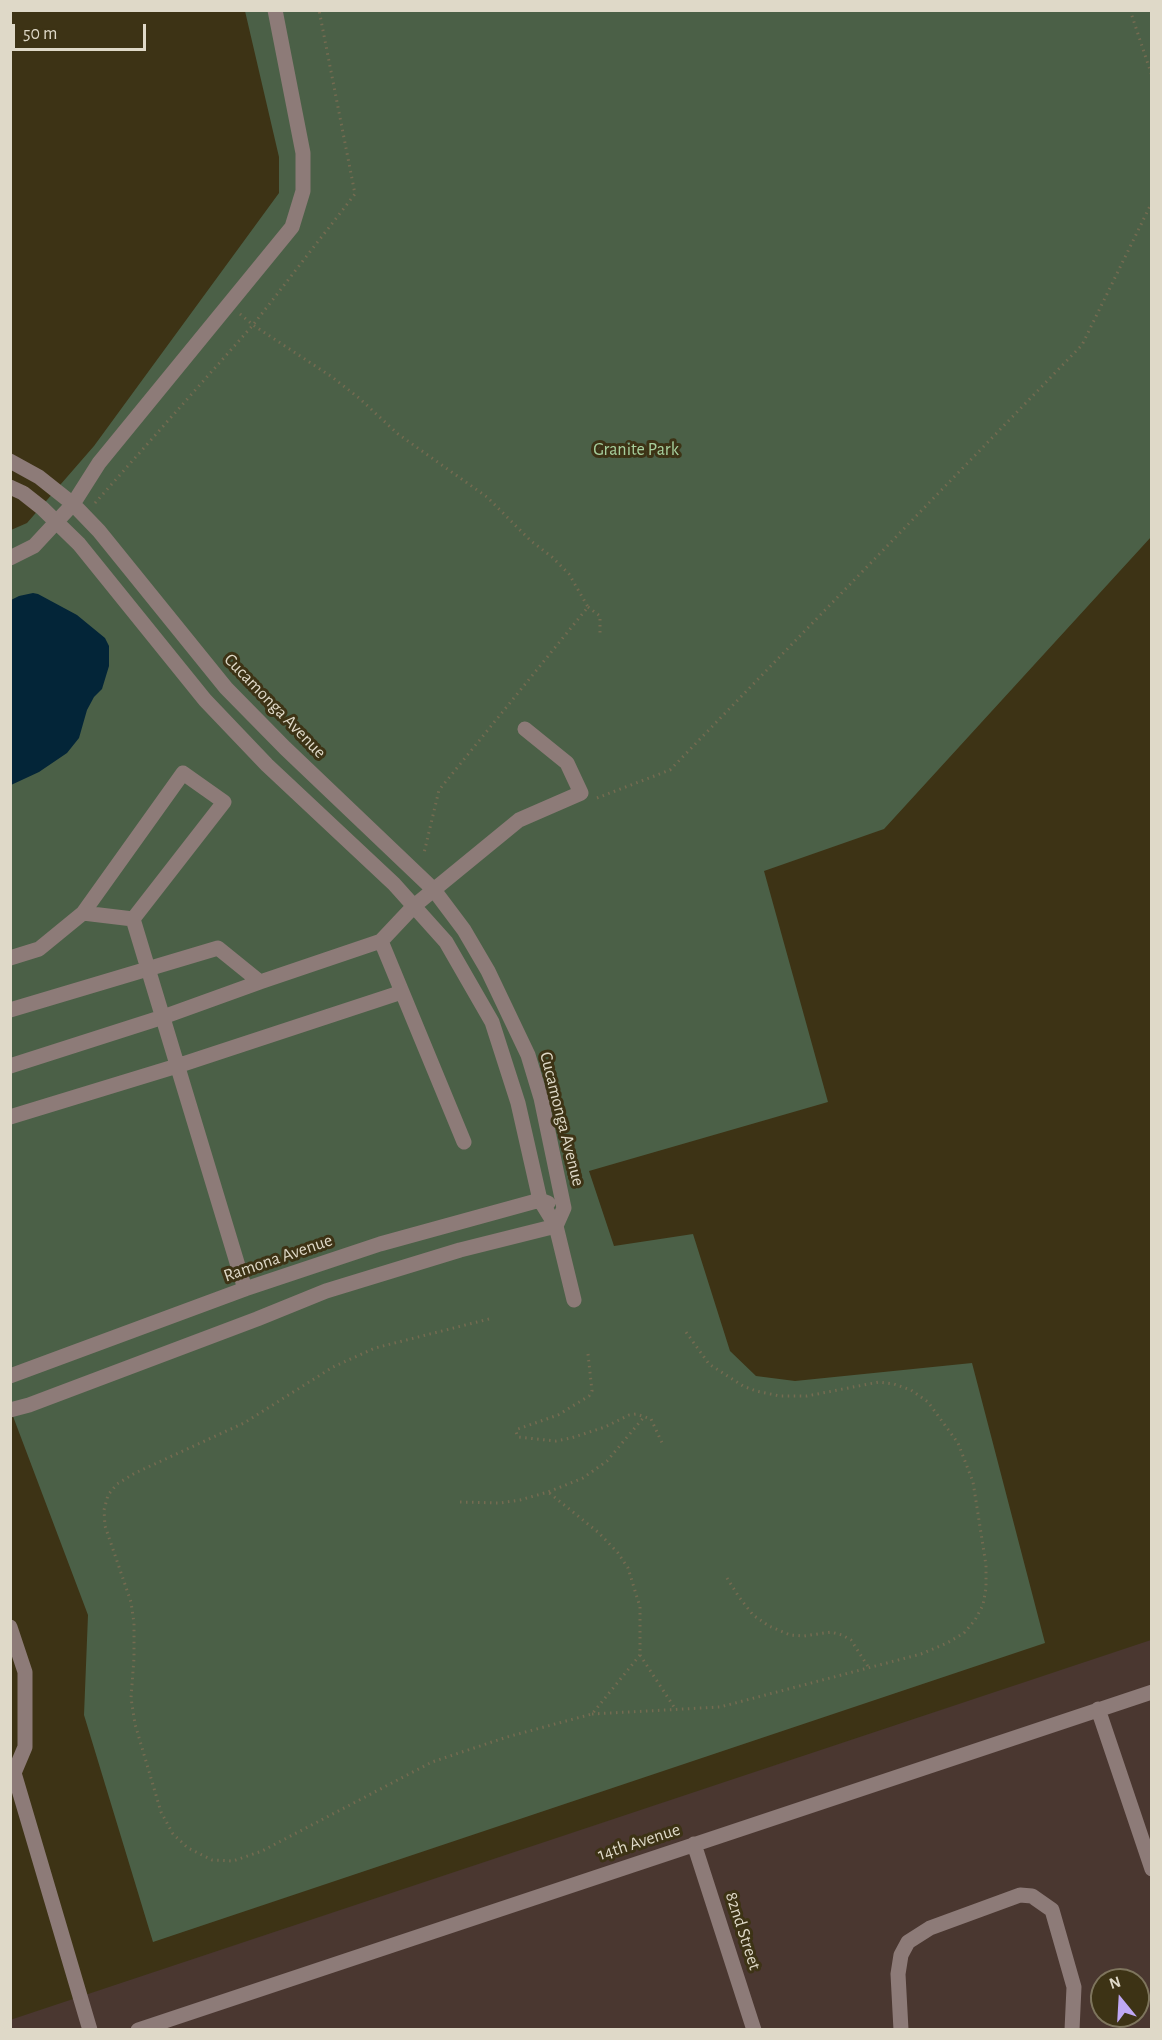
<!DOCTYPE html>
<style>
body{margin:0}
#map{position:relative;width:1162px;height:2040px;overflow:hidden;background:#3d3315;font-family:"Alegreya Sans",sans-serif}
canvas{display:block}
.frame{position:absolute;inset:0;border:12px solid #dfd9c8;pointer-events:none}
.north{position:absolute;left:1090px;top:1968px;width:60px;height:60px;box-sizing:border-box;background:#3d3315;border:2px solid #7e755d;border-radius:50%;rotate:342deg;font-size:16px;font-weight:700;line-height:24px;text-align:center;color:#dfd9c8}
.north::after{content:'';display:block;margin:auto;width:21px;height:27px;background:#bfa8f4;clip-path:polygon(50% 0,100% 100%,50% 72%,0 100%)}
.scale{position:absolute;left:12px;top:24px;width:134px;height:27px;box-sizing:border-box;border:3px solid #dfd9c8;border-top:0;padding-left:8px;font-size:18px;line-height:21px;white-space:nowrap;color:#dfd9c8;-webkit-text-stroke:4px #3d3315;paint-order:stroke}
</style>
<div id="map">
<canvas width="1162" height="2040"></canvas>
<div class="frame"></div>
<div class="north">N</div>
<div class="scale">50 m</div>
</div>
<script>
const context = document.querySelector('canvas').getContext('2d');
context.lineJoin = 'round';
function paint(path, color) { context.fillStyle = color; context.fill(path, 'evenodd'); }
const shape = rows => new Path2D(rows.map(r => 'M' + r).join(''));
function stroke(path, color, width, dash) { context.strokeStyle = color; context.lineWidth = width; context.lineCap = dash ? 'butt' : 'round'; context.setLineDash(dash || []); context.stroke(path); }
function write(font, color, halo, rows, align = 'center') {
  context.font = font + ' "Alegreya Sans",sans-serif'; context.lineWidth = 6; context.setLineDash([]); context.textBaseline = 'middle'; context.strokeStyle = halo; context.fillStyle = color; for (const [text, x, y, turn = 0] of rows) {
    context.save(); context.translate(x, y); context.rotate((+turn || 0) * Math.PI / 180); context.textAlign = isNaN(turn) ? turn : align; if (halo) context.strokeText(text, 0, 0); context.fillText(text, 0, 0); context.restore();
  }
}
paint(shape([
 [1151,1640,1151,2029,11,2030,10,2020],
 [1102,1980,1138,1980,1138,2016,1102,2016]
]), '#4a3730');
paint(shape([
 [245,11,1151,11,1151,537,884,829,764,871,828,1102,589,1171,614,1246,693,1234,730,1351,756,1376,795,1381,972,1363,1045,1643,153,1942,84,1715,88,1615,11,1411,11,530,27,523,94,446,279,193,279,157]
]), '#4b6047');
paint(shape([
 [33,593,38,594,77,615,105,638,109,646,109,666,102,689,94,697,87,710,79,738,67,753,39,772,11,785,11,600,19,596]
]), '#032538');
stroke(shape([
 [1130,10,1152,76],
 [240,314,253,325,332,377,359,398,398,434,487,497,531,541,552,557,569,574,588,607,439,790,424,853],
 [95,503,253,325,355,194,319,10],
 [588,607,600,616,600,636],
 [597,798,670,770,1082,345,1152,202],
 [489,1319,375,1348,333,1367,244,1423,135,1473,117,1484,108,1495,104,1510,105,1526,131,1602,134,1623,134,1658,131,1698,135,1724,161,1812,173,1834,188,1848,212,1860,233,1861,262,1851,432,1762,507,1737,592,1714,640,1655,640,1607,628,1568,618,1553,599,1533,548,1492],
 [588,1354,592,1391,589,1396,558,1415,518,1429,516,1432,518,1437,556,1441,571,1438,605,1427,629,1415,636,1414,651,1419,663,1445],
 [460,1502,500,1503,520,1500,548,1492,583,1478,607,1461,644,1417],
 [727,1578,739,1597,753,1615,769,1626,790,1635,804,1636,831,1632,842,1635,851,1640,869,1668],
 [640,1655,676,1710],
 [592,1714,720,1707,921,1654,947,1643,964,1633,975,1620,983,1605,986,1588,986,1565,973,1482,958,1443,928,1402,911,1390,894,1384,879,1382,807,1396,780,1396,756,1391,743,1386,709,1364,686,1332]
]), '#746b51', 3, [1.5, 4.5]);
stroke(shape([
 [10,461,39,477,73,504,99,531,226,688,285,748,434,890,464,930,488,971,528,1055,541,1098,564,1208,556,1226],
 [10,487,23,493,42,508,79,544,205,700,267,765,394,884,446,942,492,1022,518,1103,540,1200,556,1226,574,1300],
 [10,558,34,546,73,504,99,463,292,227,303,191,303,153,275,10],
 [83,913,133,919],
 [381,941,464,1142],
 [10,958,39,949,83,913,183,773,224,802,133,919,245,1289],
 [10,1010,218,948,260,982,381,941,414,906,519,820,581,793,567,763,525,729],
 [10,1066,163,1017,260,982],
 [10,1117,177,1066,402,992],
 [10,1376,245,1289,380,1244,540,1200,548,1203],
 [10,1410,29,1405,257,1319,326,1291,460,1250,556,1226],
 [10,1627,25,1672,25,1747,14,1773,90,2030],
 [1098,1709,1152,1869],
 [694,1844,754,2030],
 [138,2030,1152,1692],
 [901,2030,898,1974,901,1955,908,1942,930,1928,1020,1895,1032,1896,1052,1910,1074,1987,1072,2030]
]), '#8d7b78', 15);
write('18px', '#a7d09e', '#3d3315', [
 ["Granite Park",636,450]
]);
write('18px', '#dfd9c8', '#3d3315', [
 ["Cucamonga Avenue",275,706,46],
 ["Cucamonga Avenue",562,1119,76],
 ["Ramona Avenue",278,1258,-19],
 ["14th Avenue",639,1842,-18],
 ["82nd Street",743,1931,72]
]);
</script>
